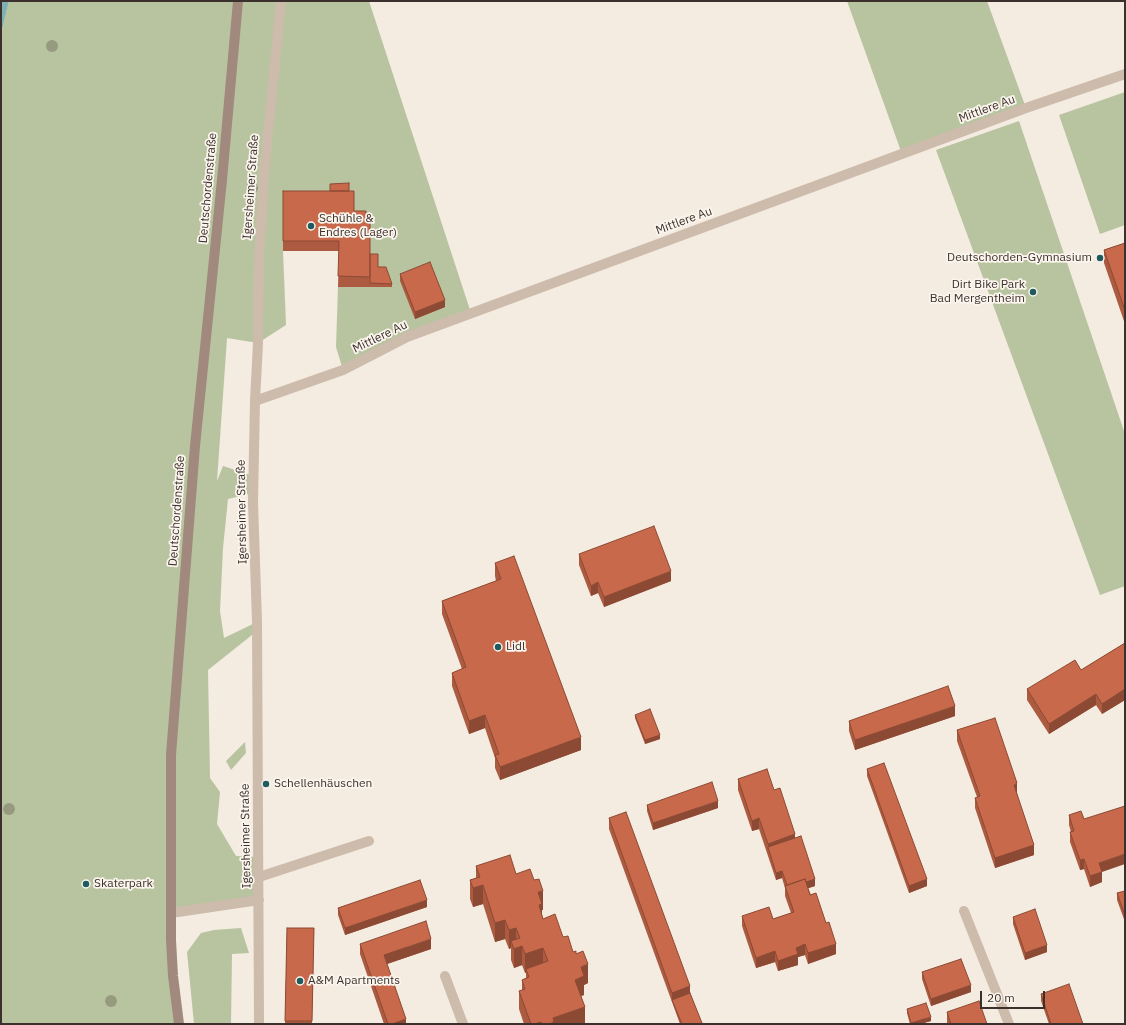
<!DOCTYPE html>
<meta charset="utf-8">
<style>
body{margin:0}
#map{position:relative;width:1126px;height:1025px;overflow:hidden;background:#f4ebe1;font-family:"IBM Plex Sans",sans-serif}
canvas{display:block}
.frame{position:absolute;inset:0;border:2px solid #3b302b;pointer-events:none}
.scale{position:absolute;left:980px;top:991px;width:65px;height:18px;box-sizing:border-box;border:2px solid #3b302b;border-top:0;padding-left:5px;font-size:12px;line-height:14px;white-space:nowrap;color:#3b302b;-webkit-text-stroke:3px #fbf5ee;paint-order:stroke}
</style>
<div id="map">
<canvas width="1126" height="1025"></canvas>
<div class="frame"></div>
<div class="scale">20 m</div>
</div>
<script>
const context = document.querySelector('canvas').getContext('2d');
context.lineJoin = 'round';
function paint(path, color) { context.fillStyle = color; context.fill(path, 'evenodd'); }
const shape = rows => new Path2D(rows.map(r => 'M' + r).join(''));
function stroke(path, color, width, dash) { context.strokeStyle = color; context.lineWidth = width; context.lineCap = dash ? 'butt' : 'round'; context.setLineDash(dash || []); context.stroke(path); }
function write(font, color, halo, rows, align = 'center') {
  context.font = font + ' "IBM Plex Sans",sans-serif'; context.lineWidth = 3.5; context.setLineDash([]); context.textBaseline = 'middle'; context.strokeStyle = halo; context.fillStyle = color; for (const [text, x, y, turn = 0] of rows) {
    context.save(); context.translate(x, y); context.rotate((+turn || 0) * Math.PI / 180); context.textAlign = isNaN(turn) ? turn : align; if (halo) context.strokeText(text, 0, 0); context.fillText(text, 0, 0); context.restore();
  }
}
paint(shape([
 [9,1,369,1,471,313,343,370,336,347,338,287,392,287,370,258,370,234,283,201,283,251,286,325,258,343,227,338,217,481,223,466,254,476,253,493,228,499,223,548,220,611,224,638,257,622,257,631,208,670,210,778,220,792,217,824,236,856,259,857,259,900,171,913,179,1024,1,1024,1,34],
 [847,1,987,1,1026,108,902,154],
 [1125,92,1125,225,1100,234,1059,115],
 [1019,121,1125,434,1125,586,1100,595,936,150],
 [245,742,246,753,231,770,226,761],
 [241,928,249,953,232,954,231,1024,194,1024,187,952,201,933,214,930]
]), '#b8c4a0');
paint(shape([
 [1,1,9,1,1,34]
]), '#7fb0b2');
stroke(shape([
 [255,401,343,370,407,337,1026,108,1125,74],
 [259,877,369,841]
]), '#cdbbac', 10);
stroke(shape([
 [964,911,1009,1024],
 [171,913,259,900],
 [445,976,463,1024],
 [259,1024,257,622,253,502,255,401,258,343,259,261,264,174,281,1]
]), '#cdbbac', 10);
stroke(shape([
 [179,1024,173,976,171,940,171,755,195,446,222,180,238,1]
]), '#a18a7d', 10);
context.fillStyle = '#969b7f';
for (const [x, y] of [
 [52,46],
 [252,188],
 [9,809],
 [111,1001]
]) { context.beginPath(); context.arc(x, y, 6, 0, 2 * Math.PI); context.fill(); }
paint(shape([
 [283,191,349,191,354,211,366,223,370,273,378,267,392,284,392,287,338,287,339,251,283,251],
 [1125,243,1125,324,1104,263,1104,250],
 [400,274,445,307,415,319,400,281],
 [579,554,671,581,604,607,598,593,591,596,579,565],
 [495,563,581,750,500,780,495,768,495,758,485,728,469,734,452,686,452,673,462,669,442,614,442,601,496,581,495,576],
 [1125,643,1125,700,1102,714,1096,705,1049,734,1027,700,1027,689,1081,670],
 [635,715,660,739,645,744,635,718],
 [955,716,855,750,849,731,849,721],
 [957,730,1017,794,1034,855,995,868,975,808,975,798,977,797,957,741],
 [867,769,927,886,909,893,867,776],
 [738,779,774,790,795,838,815,886,808,888,836,954,808,964,805,955,798,957,798,965,778,971,775,962,756,968,742,926,742,916,773,919,791,913,785,896,785,888,782,878,776,880,759,829,752,831,738,790],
 [647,805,718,808,653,830,647,811],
 [1069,815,1102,872,1102,882,1090,887,1084,869,1080,870,1070,842,1070,832,1071,832,1069,825],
 [609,818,690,993,702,1024,680,1024,609,829],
 [476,866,516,874,543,910,542,910,542,916,543,919,563,937,573,952,588,983,584,985,584,995,581,996,585,1024,524,1024,519,1009,519,991,522,990,522,980,526,978,526,973,525,973,522,965,514,968,511,960,511,948,509,949,505,939,495,942,483,904,473,907,470,899,470,880,476,878],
 [1125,891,1125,922,1117,900,1117,893],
 [427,907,345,935,338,915,338,908],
 [1013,917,1047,952,1025,960,1013,924],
 [287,928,314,928,312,1024,285,1024],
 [360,944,431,949,387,964,406,1024,384,1024,360,954],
 [922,972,971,992,931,1006,922,979],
 [1041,994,1083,1024,1049,1024,1041,1001],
 [907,1009,931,1021,920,1024,910,1024,907,1013],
 [947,1012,987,1024,947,1024]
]), '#ac5a40');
paint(shape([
 [445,300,445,307,415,319,415,312],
 [671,571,671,581,604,607,604,597],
 [598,582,598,593,591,596,591,586],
 [1125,689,1125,700,1102,714,1102,704],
 [1096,694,1096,705,1049,734,1049,724],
 [955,706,955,716,855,750,855,740],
 [485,715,485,728,469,734,469,721],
 [660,735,660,739,645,744,645,740],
 [581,737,581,750,500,780,500,767],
 [1017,783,1017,794,1014,795,1014,785],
 [718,801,718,808,653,830,653,823],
 [759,818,759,829,752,831,752,821],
 [795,834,795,844,768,847,768,844],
 [1034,845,1034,855,995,868,995,858],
 [1125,854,1125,864,1102,872,1102,882,1090,887,1090,876,1099,863],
 [1084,859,1084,869,1080,870,1080,860],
 [782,871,782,878,776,880,776,873],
 [815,879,815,886,788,895,788,888],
 [927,879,927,886,909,893,909,886],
 [483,885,483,904,473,907,473,888],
 [543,891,543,910,542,910,542,923,538,911,538,892],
 [427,900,427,907,345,935,345,928],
 [505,920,505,939,495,942,495,923],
 [516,928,516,946,511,941,511,948,509,949,509,930],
 [431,939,431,949,384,965,384,955],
 [805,944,805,955,798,957,798,965,778,971,778,961,796,948],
 [836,944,836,954,808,964,808,953],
 [1047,945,1047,952,1025,960,1025,953],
 [522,946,522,965,514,968,514,949],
 [543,948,543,967,526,969,526,973,525,973,525,954],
 [775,951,775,962,756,968,756,958],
 [588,964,588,983,584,985,584,995,575,998,575,980,581,967],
 [971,985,971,992,931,1006,931,999],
 [690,986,690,997,672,1000,672,993],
 [585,1007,585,1024,549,1024,553,1018],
 [931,1017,931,1021,920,1024,911,1024,911,1023],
 [406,1019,406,1024,392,1024],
 [541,1022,541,1024,534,1024]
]), '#8c4a34');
const building = shape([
 [349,183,349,191,330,191,330,184,349,183],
 [283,191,354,191,354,211,366,211,366,223,370,223,370,277,338,276,339,241,283,241,283,191],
 [1125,243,1125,310,1104,250,1125,243],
 [370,254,378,254,378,267,386,267,392,284,370,283,370,254],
 [430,262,445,300,415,312,400,274,430,262],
 [654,526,671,571,604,597,598,582,591,586,579,554,654,526],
 [514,556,581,737,500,767,495,755,499,754,485,715,469,721,452,673,466,667,442,601,501,579,495,563,514,556],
 [1125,643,1125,689,1102,704,1096,694,1049,724,1027,689,1075,660,1081,670,1125,643],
 [948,686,955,706,855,740,849,721,948,686],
 [650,709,660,735,645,740,635,715,650,709],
 [995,718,1017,783,1014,785,1034,845,995,858,975,798,980,796,957,730,995,718],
 [884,763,927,879,909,886,867,769,884,763],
 [767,769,774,790,780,788,795,834,768,844,759,818,752,821,738,779,767,769],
 [712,782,718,801,653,823,647,805,712,782],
 [1125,806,1125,854,1099,863,1102,872,1090,876,1084,859,1080,860,1070,832,1074,831,1069,815,1081,811,1084,819,1125,806],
 [626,812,690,986,672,993,609,818,626,812],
 [801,836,815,879,806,882,805,879,787,885,782,871,776,873,768,847,801,836],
 [510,855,516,874,530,869,534,880,539,879,543,891,538,892,542,904,539,905,543,919,555,914,563,937,568,936,573,952,576,951,576,954,583,951,588,964,581,967,584,976,575,980,585,1007,553,1018,554,1022,549,1024,542,1024,541,1022,534,1024,531,1024,519,991,525,989,522,980,529,977,526,969,548,961,543,948,525,954,522,946,514,949,511,941,520,938,516,928,509,930,505,920,495,923,483,885,473,888,470,880,480,877,476,866,510,855],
 [805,879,810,895,816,893,826,923,829,922,836,944,808,953,805,944,796,948,798,954,778,961,775,951,756,958,742,916,769,907,773,919,794,912,785,886,805,879],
 [420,880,427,900,345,928,338,908,420,880],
 [1125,891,1125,915,1117,893,1125,891],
 [1035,909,1047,945,1025,953,1013,917,1035,909],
 [426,921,431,939,384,955,406,1019,392,1024,388,1024,360,944,426,921],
 [287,928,314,928,312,1021,285,1021,287,928],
 [961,959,971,985,931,999,922,972,961,959],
 [1069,984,1083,1024,1051,1024,1041,994,1069,984],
 [690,993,702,1023,700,1024,682,1024,672,1000,690,993],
 [979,1001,987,1024,951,1024,947,1012,979,1001],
 [926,1003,931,1017,911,1023,907,1009,926,1003]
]);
paint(building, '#c8694b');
stroke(building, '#8c4a34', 1);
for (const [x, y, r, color] of [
 [311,226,4,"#1f5a5e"],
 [1100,258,4,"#1f5a5e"],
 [1033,292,4,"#1f5a5e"],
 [498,647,4,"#1f5a5e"],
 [266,784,4,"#1f5a5e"],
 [86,884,4,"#1f5a5e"],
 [300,981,4,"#1f5a5e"]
]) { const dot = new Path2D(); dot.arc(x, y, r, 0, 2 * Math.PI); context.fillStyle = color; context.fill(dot); stroke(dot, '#fbf5ee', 1.5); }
write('12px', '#3b302b', '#fbf5ee', [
 ["Mittlere Au",987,109,-20],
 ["Igersheimer Straße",251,187,-86],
 ["Deutschordenstraße",208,188,-85],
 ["Mittlere Au",684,221,-20],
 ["Mittlere Au",380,337,-26],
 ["Deutschordenstraße",177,511,-86],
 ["Igersheimer Straße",242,512,-91],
 ["Igersheimer Straße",246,836,-91]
]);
write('12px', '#3b302b', '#fbf5ee', [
 ["Schühle &",319,219],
 ["Endres (Lager)",319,233],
 ["Deutschorden-Gymnasium",1092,258,"right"],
 ["Dirt Bike Park",1025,285,"right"],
 ["Bad Mergentheim",1025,299,"right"],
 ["Lidl",506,647],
 ["Schellenhäuschen",274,784],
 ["Skaterpark",94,884],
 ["A&M Apartments",308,981]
], 'left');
</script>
